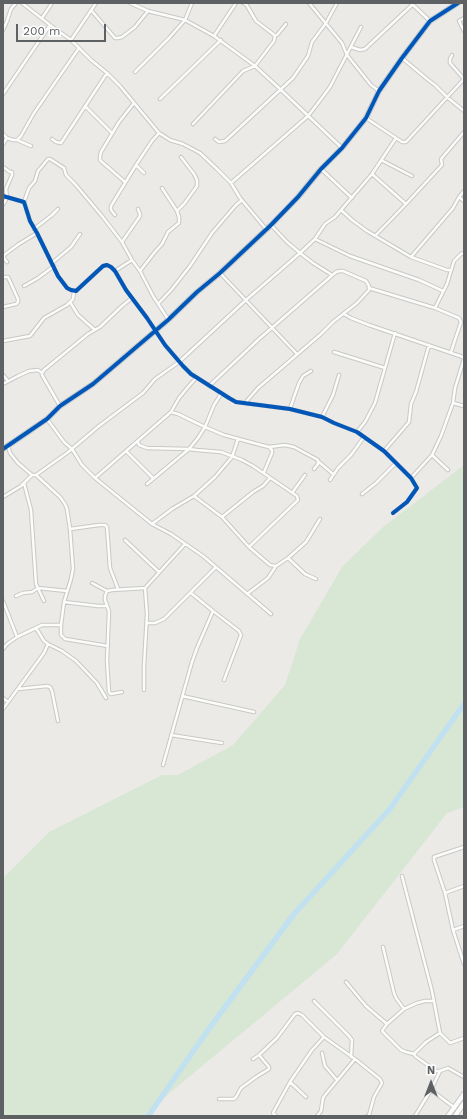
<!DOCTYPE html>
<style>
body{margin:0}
#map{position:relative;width:467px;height:1119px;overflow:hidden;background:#ebeae7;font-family:"Work Sans",sans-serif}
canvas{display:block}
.frame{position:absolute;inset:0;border:4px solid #5d6164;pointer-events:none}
.north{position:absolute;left:411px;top:1063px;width:40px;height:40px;-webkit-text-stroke:3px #fff;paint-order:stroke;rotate:0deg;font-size:11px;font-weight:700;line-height:16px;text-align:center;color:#5d6164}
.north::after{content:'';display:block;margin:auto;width:14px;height:18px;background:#5d6164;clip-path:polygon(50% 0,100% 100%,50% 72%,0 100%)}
.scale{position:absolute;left:16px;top:24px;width:90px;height:18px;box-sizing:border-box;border:2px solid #5d6164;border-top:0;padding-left:5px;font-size:12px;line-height:14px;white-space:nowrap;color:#5d6164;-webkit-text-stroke:3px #fff;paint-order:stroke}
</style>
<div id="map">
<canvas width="467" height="1119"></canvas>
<div class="frame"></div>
<div class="north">N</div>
<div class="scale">200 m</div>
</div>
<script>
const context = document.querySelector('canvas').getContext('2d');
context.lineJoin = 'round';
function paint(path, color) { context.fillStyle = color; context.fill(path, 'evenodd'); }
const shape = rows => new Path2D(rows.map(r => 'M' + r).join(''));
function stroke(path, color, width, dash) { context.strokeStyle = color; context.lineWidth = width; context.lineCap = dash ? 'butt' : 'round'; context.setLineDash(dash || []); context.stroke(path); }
paint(shape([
 [464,465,464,807,447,813,337,954,142,1116,3,1116,3,878,49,832,162,775,178,775,233,745,285,685,300,639,342,567,382,528]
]), '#d8e6d4');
stroke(shape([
 [147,1116,149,1115,208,1030,294,914,389,810,464,704]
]), '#c1e1f0', 5.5);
const street = shape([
 [22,3,50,25,71,40,91,60,107,73,120,86,159,133,170,140,183,144,200,153,217,169,231,183,240,198,266,229],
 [130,3,148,11,185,20,214,36,255,66,280,89,342,148],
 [309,3,342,43,347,55,371,85,379,91],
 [411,3,430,21],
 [91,10,115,38,118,38,122,37,135,27,148,11],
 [42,18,52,3],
 [464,18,459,21,464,31],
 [3,30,7,21,11,9,16,3],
 [214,36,236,3],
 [275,36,277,35,286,24],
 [71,40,96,3],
 [351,47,360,50,365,49,412,5],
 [452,55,450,59,450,63,464,79],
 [402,58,427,79,435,85,447,97,464,111],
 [135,72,169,38,185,20,192,3],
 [3,94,50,25],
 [160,99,221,40],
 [85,106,112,133],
 [366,118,402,142,406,142,464,79],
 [193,124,243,71,255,66,274,41,275,36,273,34,256,21,246,4,243,3],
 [3,134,7,138,13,140,17,140,21,136,34,113,79,48],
 [52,139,56,142,61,143,107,73],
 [215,139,219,142,225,141,293,78,308,56,312,42,326,23,337,3],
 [17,140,31,146],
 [3,144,7,138],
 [381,160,412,176],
 [136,165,144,173],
 [3,167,10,172,12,172,12,175,6,189,7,198,3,205],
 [321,169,352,198],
 [372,174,406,204],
 [125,182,102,162,100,160,100,157,101,152,119,122,134,103],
 [231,183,308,116,315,107,330,87,361,27],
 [162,188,177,211],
 [3,196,24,202,30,221,37,233,58,276,67,288,71,290,76,291,103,266,107,265,111,267,115,271,126,290,147,318,165,345,183,366,191,374,199,379,229,398,236,402,290,409,322,417,334,423,357,432,384,451,411,478,417,488,407,502,393,513],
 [459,197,464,201],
 [24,202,29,188,35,181,38,171,48,159,50,159,64,168,66,175,75,184,102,216,122,242],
 [138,209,140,214,140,216,122,242,132,260,140,271,153,296,168,319],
 [341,210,352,220,367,231,411,257,447,270,451,270],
 [115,215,111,210,111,206,136,165,152,141,159,133],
 [271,225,287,242,300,253,313,263,332,275],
 [34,229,52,215,58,209],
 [375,236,406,204,442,165,441,159,464,132],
 [315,239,350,256,419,280,443,291],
 [411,257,453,208,459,197,464,191],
 [7,262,4,258,4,255,19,244,37,233],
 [52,263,71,247,80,234],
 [115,271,132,260],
 [140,271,154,253,162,244,168,232,179,223,179,217,177,211,184,204,197,186,197,180,194,174,181,157],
 [220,273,297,354],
 [3,277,8,277,18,299,18,302,16,304,3,307],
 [24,286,38,278,54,266],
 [369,288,435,308,459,318,461,322,451,352],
 [70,302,78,315,95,330],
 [158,304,172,289,190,266,212,233,236,205,242,200],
 [435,308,447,284,454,261,461,254,464,253],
 [344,314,351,318,369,325,463,357,464,359,455,388,453,403,441,436,432,455,411,478],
 [3,341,30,336,44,318,67,305,73,299,74,291],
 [334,352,385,368],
 [42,373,42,375,60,406],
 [3,375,8,381],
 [3,384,18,376,29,371,38,370,42,373,44,370,88,334,100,327,122,306,132,298],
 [209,386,259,339,336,272,340,271,343,271,366,281,369,286,369,290,357,303,333,322,321,334,258,388,245,403],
 [453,403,464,406],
 [290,409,294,397,299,383,303,376,311,371],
 [171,412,179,398,188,387,196,378],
 [322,417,333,395,339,375],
 [47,419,64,442,72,449,82,465,95,478,152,524,171,534,203,556,271,614],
 [357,432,365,422,375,403,395,333],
 [138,442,139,445,147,448,189,449,197,450,221,452,242,460,253,466,297,496,298,500,249,547],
 [8,446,10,453,18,463,32,475,36,475,60,497,65,504,67,509,70,529,73,569,71,579,64,602,61,625],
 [126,451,153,478],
 [384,451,409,422,411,404,416,392,429,345],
 [432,455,448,470],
 [319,462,333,474],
 [264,472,272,453,272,450,269,447],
 [36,475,67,453,99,426,143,393,155,379,179,362,246,300,300,253,315,239,325,224,335,217,341,210,372,174,396,138],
 [95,478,171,412,178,414,205,427,224,435,261,445,269,447,285,445,294,447,318,460,318,464,314,469],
 [330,480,338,468,351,455,364,437],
 [24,483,31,510,36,584,44,601],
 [147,484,189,449,198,438,205,427,214,405,221,394],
 [292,493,305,475],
 [362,494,376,483,396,463],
 [194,496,222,517,249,547,270,565,276,566],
 [3,497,21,486,32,475],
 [222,517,253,492,263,486,270,478],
 [152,524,172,509,194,496,215,477,232,457,238,439],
 [70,529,99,525,105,525,107,527,110,568,118,589],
 [125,540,159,572],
 [288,558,305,574,316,579],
 [92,583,107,591],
 [247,594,268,578,276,566,288,558,306,542,320,519],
 [16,596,23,593,32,592,38,588,67,591],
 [3,601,17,637],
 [64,602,98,606,107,606],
 [213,611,239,631,241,635,224,680],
 [147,623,155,623,164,619,216,567],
 [36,628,44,641,48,644,62,651,76,661,97,683,106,698],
 [3,649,7,644,17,637,42,625,61,625,61,635,65,639,108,646],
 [18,689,47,686,50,687,52,691,58,721],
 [144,690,144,666,147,614,145,588,185,544],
 [122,692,111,694,109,692,107,661,109,611,105,600,105,596,107,591,112,590,145,588],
 [182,696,254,712],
 [3,698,8,702],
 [3,709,44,653,48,644],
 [171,735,222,743],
 [163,765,192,662,197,648,213,611,191,593],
 [464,847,434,857,434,860,445,893,453,930,464,964],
 [402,876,432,991,440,1033,450,1043,464,1038],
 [445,893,464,886],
 [453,930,464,926],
 [383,947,394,993,396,998,404,1009],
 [346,982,366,1006,387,1024],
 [314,1001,349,1036,352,1040,351,1057],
 [440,1033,426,1042,414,1054,415,1056,436,1071,440,1071,448,1068,464,1077],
 [322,1053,325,1066,337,1080],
 [414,1054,406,1052,401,1050,382,1031,387,1024,404,1009,417,1003,425,1001,434,1001],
 [253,1059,259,1055,277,1038,295,1014,298,1013,302,1015,324,1037,355,1059,380,1079,382,1083,374,1097,369,1115,367,1116],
 [290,1082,306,1097],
 [431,1090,455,1108],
 [219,1099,234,1099,236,1097,241,1088,256,1077,269,1069,269,1067,259,1055],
 [276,1116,273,1113,274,1111,290,1082,312,1050,324,1037],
 [317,1116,321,1111,323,1098,325,1095,355,1059],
 [415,1116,431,1090,440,1071]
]);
const secondary = shape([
 [3,449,47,419,60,406,93,384,168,320,197,292,220,273,271,225,298,197,321,169,342,148,366,118,379,91,402,58,430,21,458,3],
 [448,1116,464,1094],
 [455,1116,464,1103]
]);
stroke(street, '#c8c8c7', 4.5);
stroke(secondary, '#c6c7c6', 6);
stroke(street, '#fcfcfb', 2.5);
stroke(secondary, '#fcfcfb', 4);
stroke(shape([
 [3,196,24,202,30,221,37,233,58,276,67,288,71,290,76,291,103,266,107,265,111,267,115,271,126,290,147,318,165,345,183,366,191,374,199,379,229,398,236,402,290,409,322,417,334,423,357,432,384,451,411,478,417,488,407,502,393,513],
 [3,449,47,419,60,406,93,384,168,320,197,292,220,273,271,225,298,197,321,169,342,148,366,118,379,91,402,58,430,21,458,3]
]), '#0057b8', 4);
</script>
